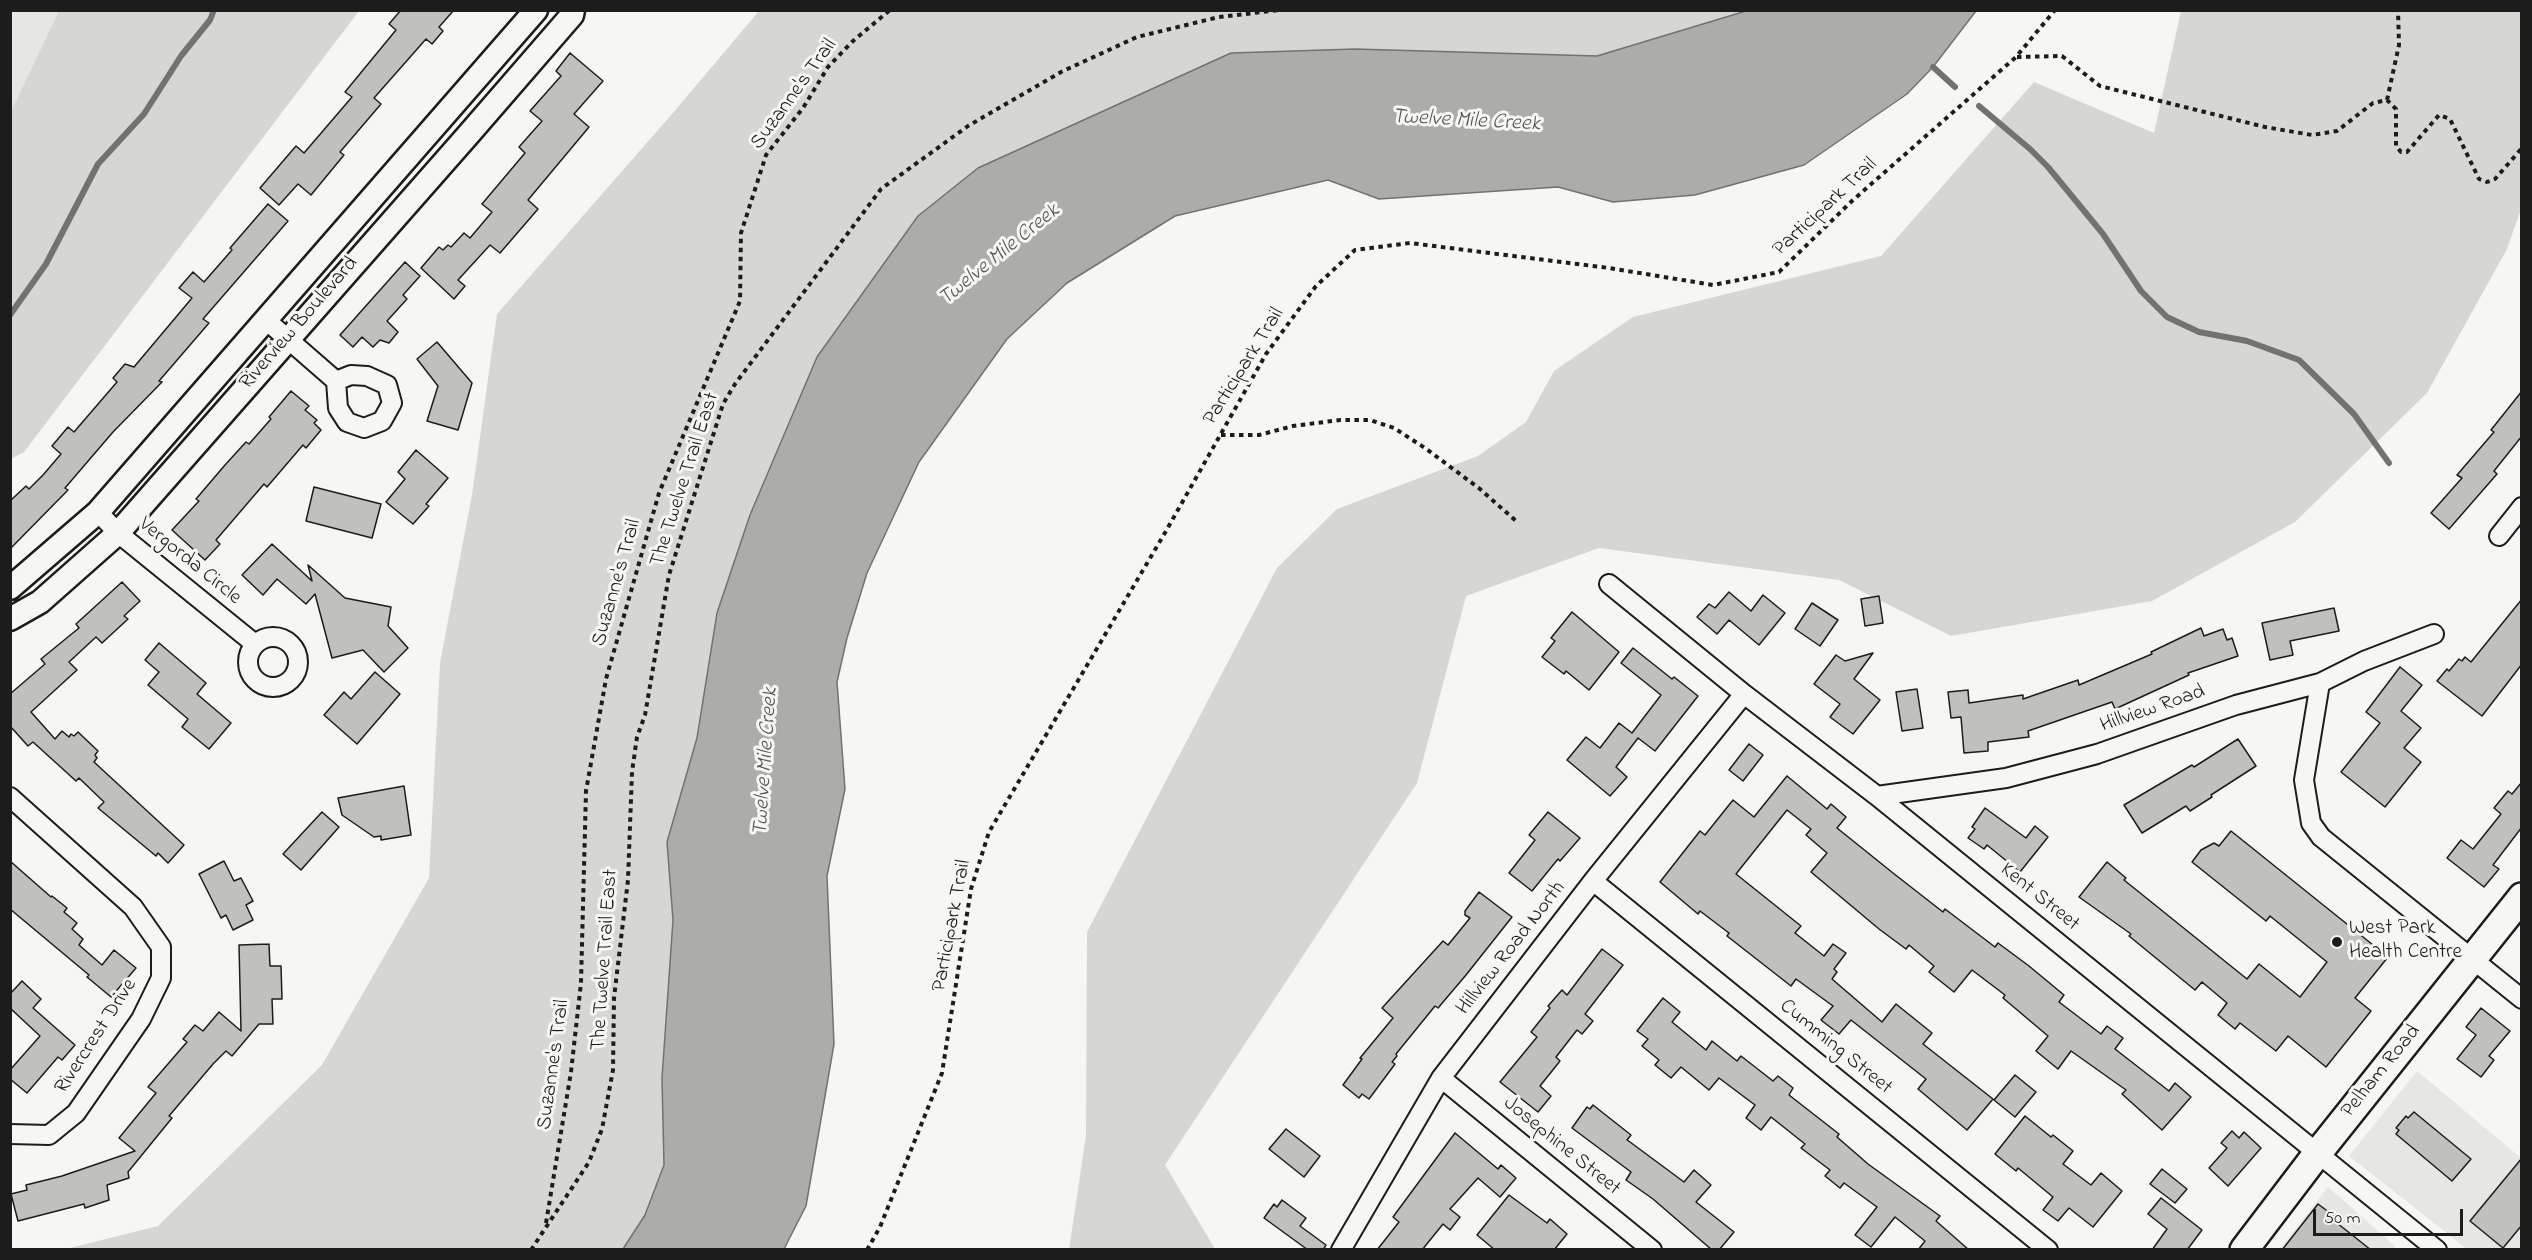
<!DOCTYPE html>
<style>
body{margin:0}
#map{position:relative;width:2532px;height:1260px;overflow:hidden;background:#f6f6f2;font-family:"Indie Flower",sans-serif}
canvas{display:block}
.frame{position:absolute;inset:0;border:12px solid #1c1c1c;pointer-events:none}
.scale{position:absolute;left:2313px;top:1209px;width:150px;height:27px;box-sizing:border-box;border:3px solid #1c1c1c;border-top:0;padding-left:8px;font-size:18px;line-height:21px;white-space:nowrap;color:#1c1c1c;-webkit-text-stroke:4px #f6f6f2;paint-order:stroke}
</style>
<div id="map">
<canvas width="2532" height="1260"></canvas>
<div class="frame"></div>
<div class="scale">50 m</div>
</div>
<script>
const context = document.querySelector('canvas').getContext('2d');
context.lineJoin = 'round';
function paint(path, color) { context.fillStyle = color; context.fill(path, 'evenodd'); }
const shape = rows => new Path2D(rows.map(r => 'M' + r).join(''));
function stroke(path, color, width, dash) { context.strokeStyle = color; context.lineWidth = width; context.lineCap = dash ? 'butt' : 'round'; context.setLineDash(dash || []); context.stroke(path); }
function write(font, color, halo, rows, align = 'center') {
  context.font = font + ' "Indie Flower",sans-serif'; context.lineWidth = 6; context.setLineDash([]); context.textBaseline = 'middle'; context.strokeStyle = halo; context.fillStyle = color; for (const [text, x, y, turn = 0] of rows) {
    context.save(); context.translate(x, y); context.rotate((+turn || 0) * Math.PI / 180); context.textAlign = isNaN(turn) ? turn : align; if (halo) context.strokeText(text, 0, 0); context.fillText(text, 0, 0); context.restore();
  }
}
paint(shape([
 [11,10,59,11,11,111,10,11],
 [2417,1071,2521,1158,2521,1249,2467,1249,2349,1156],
 [2328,1187,2395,1246,2392,1250,2279,1250]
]), '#e6e6e2');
paint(shape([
 [59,11,359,11,24,452,11,459,11,111],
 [759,11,1746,11,1597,56,1355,49,1231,53,817,357,750,515,717,613,697,738,667,842,673,920,662,1078,664,1165,645,1215,623,1249,62,1250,158,1226,322,1065,429,878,440,663,472,495,497,314,672,114],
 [2181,11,2521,11,2521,209,2507,249,2427,393,2295,522,2152,601,1951,636,1839,580,1599,548,1466,596,1417,783,1165,1165,1215,1249,1069,1250,1086,1135,1087,932,1277,568,1337,509,1478,456,1526,422,1554,371,1633,317,1881,256,2034,82,2154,133]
]), '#d6d6d2');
const water = shape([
 [1746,11,1976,11,1933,67,1907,94,1804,165,1695,195,1613,202,1558,187,1379,199,1328,180,1175,216,1067,283,1007,339,919,462,867,573,847,638,837,682,845,789,827,876,834,1044,806,1206,784,1249,623,1249,645,1215,664,1165,662,1078,673,920,667,842,697,738,717,613,750,515,817,357,918,216,978,168,1231,53,1355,49,1597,56,1746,11]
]);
paint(water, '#acaca9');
stroke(water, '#727271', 1.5);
stroke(shape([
 [1933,67,1955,87],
 [1979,106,2030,149,2048,167,2103,234,2141,291,2167,317,2199,332,2247,341,2299,360,2354,414,2389,463],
 [10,315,46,264,98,164,144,114,181,56,210,20,214,10]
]), '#727271', 6);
const building = shape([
 [401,10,454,10,439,27,443,31,432,44,426,39,374,98,381,104,340,152,344,155,311,195,298,184,279,205,260,188,296,146,304,153,352,97,345,92,396,30,389,24,401,10],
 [570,53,603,81,574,114,589,127,528,200,538,209,500,253,490,245,458,280,465,286,454,299,421,268,439,247,443,250,448,245,451,247,464,233,470,238,492,212,482,204,525,153,519,147,542,121,530,111,561,76,556,71,570,53],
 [268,204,288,221,203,319,209,323,159,381,162,382,113,432,65,488,68,490,10,549,10,501,26,486,29,489,43,475,61,454,52,446,68,427,74,432,117,382,113,378,125,364,134,367,192,298,179,288,193,272,204,282,232,250,230,248,268,204],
 [405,262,420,276,403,295,407,299,387,321,398,332,389,343,380,340,373,347,362,337,353,347,340,335,405,262],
 [437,342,472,383,458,430,427,421,438,386,417,359,437,342],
 [291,391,309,406,305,410,317,420,314,423,321,430,306,448,303,445,267,487,264,484,216,540,220,544,205,560,172,530,199,501,196,499,225,465,246,442,249,444,271,419,269,417,291,391],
 [2522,391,2522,436,2494,471,2497,474,2449,529,2431,513,2462,478,2457,475,2494,432,2491,430,2522,391],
 [416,450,448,478,426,504,429,506,413,524,386,502,405,479,398,472,416,450],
 [314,487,381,504,372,538,306,521,314,487],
 [272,544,312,581,308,565,345,598,391,607,388,626,408,648,384,672,363,650,332,658,315,594,306,604,277,579,263,595,242,575,272,544],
 [122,582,140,601,124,616,128,619,102,643,96,637,69,662,77,670,31,712,55,739,62,731,69,737,71,734,74,736,78,732,98,751,95,755,97,758,94,762,184,845,168,863,158,853,156,856,98,808,104,802,79,778,76,781,33,742,28,746,10,726,10,694,45,664,41,659,79,628,76,624,122,582],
 [1729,592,1751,611,1763,595,1785,613,1759,645,1729,620,1717,634,1697,617,1709,604,1715,608,1729,592],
 [1879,596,1883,623,1865,626,1861,599,1879,596],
 [2522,599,2522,664,2482,716,2437,681,2447,669,2449,671,2459,659,2462,661,2465,657,2471,662,2522,599],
 [1812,603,1838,620,1820,646,1795,629,1812,603],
 [2334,608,2339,631,2290,641,2293,655,2270,660,2262,623,2334,608],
 [1572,612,1619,652,1589,690,1566,671,1564,674,1542,657,1555,641,1551,638,1572,612],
 [2201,628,2204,636,2223,629,2227,640,2232,638,2238,656,2188,673,2189,675,2115,709,2112,702,2028,731,2029,737,1988,742,1988,751,1964,753,1961,717,1951,718,1948,692,1968,690,1969,703,2023,695,2023,699,2078,680,2079,685,2152,654,2151,652,2201,628],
 [159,643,206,683,197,694,231,723,209,749,182,727,188,719,148,685,159,672,145,660,159,643],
 [1633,648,1672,679,1674,677,1698,696,1655,751,1638,738,1616,767,1627,777,1610,796,1567,760,1586,737,1600,748,1619,723,1632,733,1661,695,1621,663,1633,648],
 [1873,653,1854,679,1880,700,1853,734,1830,717,1840,704,1814,684,1836,655,1845,661,1873,653],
 [2400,667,2422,685,2401,711,2421,728,2404,748,2421,762,2385,807,2341,772,2380,723,2366,712,2400,667],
 [375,672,400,694,357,744,324,715,344,692,351,699,375,672],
 [1917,689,1923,728,1902,731,1896,692,1917,689],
 [2238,739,2256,766,2211,795,2212,797,2190,811,2186,806,2142,833,2124,805,2192,765,2194,767,2238,739],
 [1749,744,1763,755,1743,781,1729,770,1749,744],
 [1787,776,1827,809,1831,804,1846,817,1837,828,1893,873,1943,912,1945,909,1995,947,1998,943,2029,966,2064,995,2059,1002,2101,1034,2107,1026,2123,1038,2115,1049,2169,1091,2175,1083,2191,1097,2162,1130,2122,1094,2126,1090,2071,1051,2058,1069,2036,1051,2048,1036,2003,998,2005,995,1972,970,1954,992,1929,972,1934,966,1909,945,1906,949,1879,929,1811,872,1827,853,1806,835,1811,829,1787,810,1736,874,1801,926,1795,933,1824,956,1833,944,1846,953,1834,969,1837,972,1832,979,1882,1022,1896,1004,1932,1033,1923,1044,1993,1099,1967,1130,1918,1089,1926,1079,1851,1020,1839,1034,1821,1020,1833,1006,1796,979,1791,986,1727,936,1729,933,1700,911,1698,914,1660,882,1700,831,1705,835,1733,800,1754,817,1787,776],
 [2522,782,2522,827,2493,865,2499,869,2484,887,2447,858,2461,840,2473,849,2501,814,2494,808,2508,791,2512,794,2522,782],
 [404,786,411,835,381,840,381,836,374,837,342,815,338,798,404,786],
 [1985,808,2026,838,2035,826,2048,837,2020,872,1987,845,1984,849,1968,838,1975,829,1972,827,1985,808],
 [322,812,339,827,301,870,283,854,322,812],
 [1548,812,1580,838,1560,861,1558,859,1532,891,1509,873,1535,840,1529,835,1548,812],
 [2231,831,2388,957,2355,998,2371,1011,2326,1067,2288,1036,2276,1051,2240,1023,2235,1029,2218,1015,2227,1003,2202,982,2195,990,2129,936,2131,934,2079,897,2107,862,2126,878,2124,880,2247,979,2259,964,2300,997,2327,962,2270,916,2266,921,2192,862,2201,850,2214,843,2219,846,2231,831],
 [10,861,51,897,52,896,67,908,64,912,77,923,72,929,83,939,79,945,102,965,114,950,136,968,111,997,87,977,89,975,10,909,10,861],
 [224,861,234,881,241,878,253,901,246,905,253,920,233,930,226,915,221,918,199,874,224,861],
 [1479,892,1512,917,1466,975,1438,1008,1435,1006,1396,1054,1397,1056,1392,1062,1395,1064,1369,1099,1362,1094,1359,1098,1343,1085,1362,1059,1360,1058,1393,1018,1382,1008,1443,941,1448,945,1470,918,1465,915,1465,911,1479,892],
 [269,944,270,966,281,966,282,999,272,999,273,1024,259,1024,232,1056,226,1051,213,1064,169,1116,172,1118,128,1172,129,1178,107,1185,109,1200,85,1208,84,1204,18,1221,11,1194,27,1190,26,1185,62,1176,135,1151,119,1138,156,1093,148,1087,187,1042,183,1039,195,1025,203,1031,219,1012,241,1031,239,945,269,944],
 [1602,949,1623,965,1585,1014,1593,1021,1582,1034,1577,1030,1556,1057,1560,1061,1540,1086,1551,1096,1538,1112,1500,1082,1537,1037,1531,1032,1550,1008,1548,1006,1562,990,1567,995,1602,949],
 [22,981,41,999,33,1008,75,1045,62,1060,58,1057,27,1093,10,1079,10,1070,40,1036,10,1008,10,994,22,981],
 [1663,998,1680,1012,1672,1022,1706,1050,1712,1041,1737,1061,1741,1056,1773,1081,1778,1076,1793,1088,1789,1095,1839,1134,1837,1137,1868,1164,1940,1216,1936,1221,1969,1250,1918,1250,1925,1241,1895,1217,1871,1247,1855,1235,1877,1207,1844,1183,1840,1188,1825,1176,1830,1170,1801,1148,1805,1144,1771,1117,1761,1130,1746,1118,1755,1105,1719,1078,1709,1090,1681,1067,1671,1078,1655,1065,1659,1060,1642,1046,1648,1039,1637,1031,1663,998],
 [2481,1008,2510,1031,2489,1056,2494,1060,2481,1077,2457,1059,2476,1035,2466,1027,2481,1008],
 [2015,1075,2036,1092,2015,1117,1994,1100,2015,1075],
 [1593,1105,1631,1135,1627,1140,1630,1142,1684,1182,1694,1170,1711,1185,1696,1202,1734,1232,1719,1250,1712,1250,1653,1199,1626,1180,1631,1172,1572,1128,1587,1107,1590,1109,1593,1105],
 [2414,1112,2471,1159,2452,1181,2396,1134,2399,1130,2396,1128,2406,1116,2408,1118,2414,1112],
 [2025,1116,2051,1137,2053,1135,2073,1151,2063,1164,2091,1185,2101,1173,2122,1191,2093,1227,2069,1208,2058,1221,2043,1210,2053,1197,2018,1168,2016,1171,1995,1154,2025,1116],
 [1286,1129,1320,1156,1304,1177,1269,1149,1286,1129],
 [2232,1131,2239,1138,2244,1132,2261,1148,2228,1186,2209,1168,2227,1148,2221,1143,2232,1131],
 [1455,1133,1498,1169,1501,1165,1516,1178,1500,1197,1478,1178,1450,1209,1460,1217,1450,1230,1443,1224,1422,1250,1377,1250,1399,1222,1393,1217,1455,1133],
 [2522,1158,2522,1225,2503,1248,2470,1221,2522,1158],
 [2162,1169,2187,1189,2175,1203,2150,1184,2162,1169],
 [1509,1195,1547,1223,1550,1219,1567,1234,1554,1250,1495,1250,1477,1235,1509,1195],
 [2161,1198,2202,1230,2187,1250,2152,1250,2167,1229,2148,1214,2161,1198],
 [1282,1200,1306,1218,1300,1226,1326,1245,1323,1250,1308,1250,1264,1218,1274,1204,1277,1207,1282,1200],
 [2318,1204,2334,1216,2332,1219,2371,1250,2282,1250,2318,1204]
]);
paint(building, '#c0c0bd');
stroke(building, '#1c1c1c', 1.5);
const minor = shape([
 [266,320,336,381,338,408,347,422,364,428,382,421,392,403,387,385,367,376,351,375,336,381],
 [98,512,118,533,255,644],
 [2499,536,2522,507],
 [1609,584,1744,694,1877,796,2437,1250],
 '248 662a25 25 0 1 1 50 0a25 25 0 1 1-50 0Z',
 [2320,683,2304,780,2311,823,2321,837,2522,999],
 [1877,796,2006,778,2097,754,2236,705,2320,683,2364,661,2434,634],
 [10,797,133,907,161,947,161,978,141,1019,76,1113,49,1135,10,1134],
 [1593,881,2048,1250],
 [1441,1078,1652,1250],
 [1341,1250,1441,1078,1593,881,1744,694]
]);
const tertiary = shape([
 [10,588,98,512,536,10],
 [10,619,40,602,118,533,468,135,572,15,573,10]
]);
const secondary = shape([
 [2244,1250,2317,1154,2522,897]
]);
stroke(minor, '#1c1c1c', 22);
stroke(tertiary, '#1c1c1c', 27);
stroke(secondary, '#1c1c1c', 32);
stroke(shape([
 [2017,57,2062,56,2100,86,2265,127,2312,135,2337,131,2373,103,2387,100,2396,109,2396,146,2401,152,2407,152,2439,115,2450,119,2479,179,2487,182,2495,179,2522,148],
 [2387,100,2399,45,2398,10],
 [1221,435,1259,435,1293,426,1340,420,1370,420,1394,428,1425,448,1480,489,1516,521],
 [546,1223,571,1072,581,983,586,791,606,679,659,493,740,301,741,233,766,155,803,108,828,67,853,41,890,10],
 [531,1250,589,1162,602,1129,613,1070,614,998,628,880,632,772,637,737,645,715,669,575,723,404,735,384,881,189,968,126,1061,72,1137,37,1219,17,1280,10],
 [867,1250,880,1227,942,1073,971,889,989,832,1166,531,1266,354,1316,286,1355,250,1410,243,1609,268,1713,285,1779,272,1853,200,2016,57,2055,10]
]), '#1c1c1c', 4, [4.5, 4.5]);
stroke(minor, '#f6f6f2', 18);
stroke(tertiary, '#f6f6f2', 22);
stroke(secondary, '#f6f6f2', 27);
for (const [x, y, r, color] of [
 [2337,942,6,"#1c1c1c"]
]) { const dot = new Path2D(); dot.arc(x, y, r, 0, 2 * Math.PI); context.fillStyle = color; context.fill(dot); stroke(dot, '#f6f6f2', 2); }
write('21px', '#1c1c1c', '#f6f6f2', [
 ["Suzanne's Trail",795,95,-54],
 ["Participark Trail",1826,208,-43],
 ["Riverview Boulevard",300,324,-49],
 ["Participark Trail",1245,367,-58],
 ["The Twelve Trail East",686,480,-72],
 ["Vergorda Circle",189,562,39],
 ["Suzanne's Trail",618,583,-74],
 ["Hillview Road",2153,710,-19],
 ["Kent Street",2039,898,39],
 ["Participark Trail",953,926,-79],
 ["Hillview Road North",1512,949,-52],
 ["The Twelve Trail East",606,960,-86],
 ["Rivercrest Drive",97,1037,-57],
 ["Cumming Street",1835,1048,39],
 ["Suzanne's Trail",555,1065,-82],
 ["Pelham Road",2382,1072,-51],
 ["Josephine Street",1561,1147,39]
]);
write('21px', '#1c1c1c', '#f6f6f2', [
 ["West Park",2349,930],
 ["Health Centre",2349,954]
], 'left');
write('italic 22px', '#565654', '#f6f6f2', [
 ["Twelve Mile Creek",1466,122,3],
 ["Twelve Mile Creek",1000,256,-39],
 ["Twelve Mile Creek",767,762,-86]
]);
</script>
